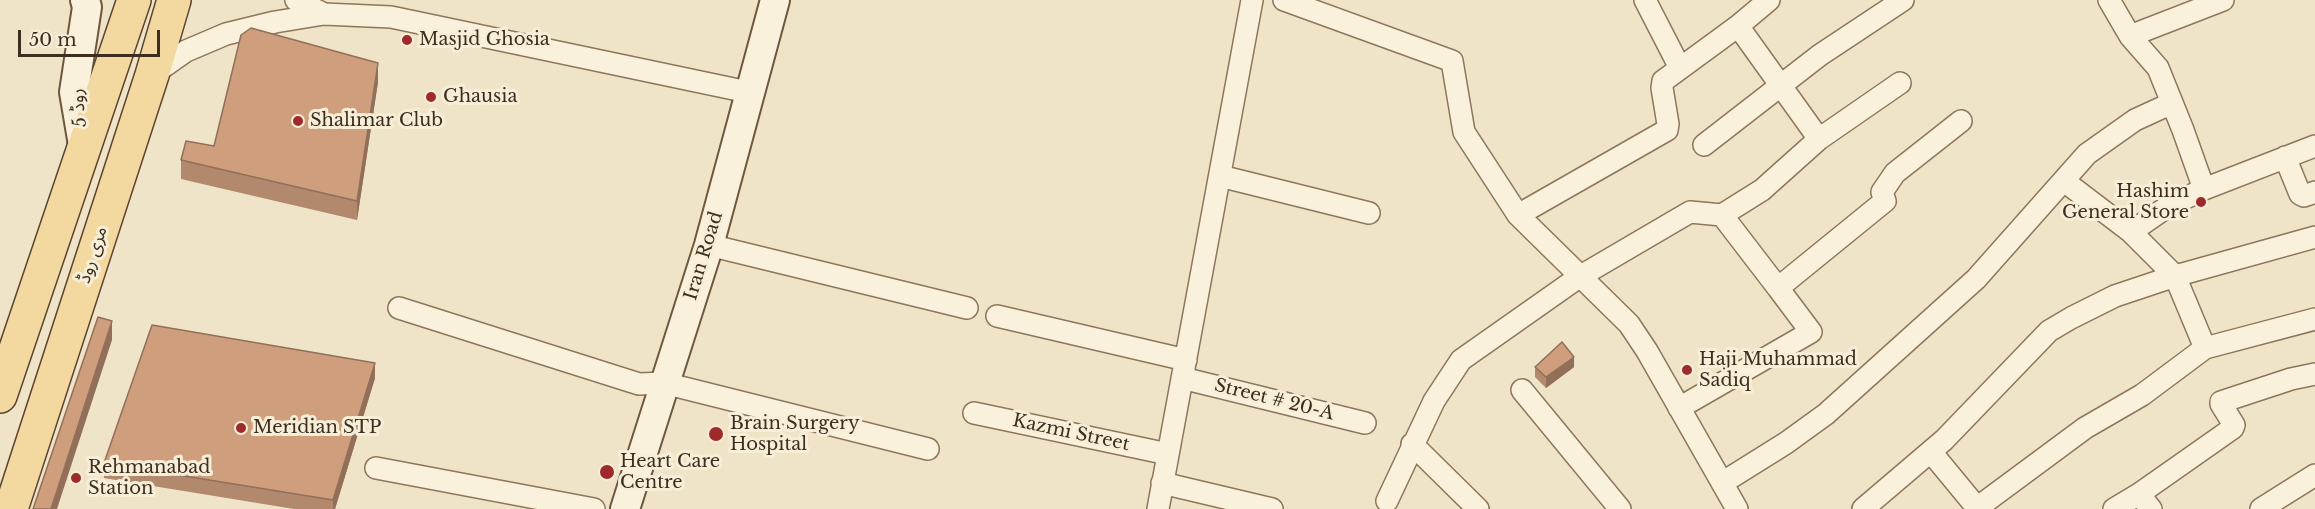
<!DOCTYPE html>
<meta charset="utf-8">
<style>
body{margin:0}
#map{position:relative;width:2315px;height:509px;overflow:hidden;background:#f0e4c8;font-family:"Libre Baskerville",serif}
canvas{display:block}
.scale{position:absolute;left:18px;top:30px;width:142px;height:27px;box-sizing:border-box;border:3px solid #3d2e20;border-top:0;padding-left:8px;font-size:18px;line-height:21px;white-space:nowrap;color:#3d2e20;-webkit-text-stroke:4px #f7eed8;paint-order:stroke}
</style>
<div id="map">
<canvas width="2315" height="509"></canvas>
<div class="scale">50 m</div>
</div>
<script>
const context = document.querySelector('canvas').getContext('2d');
context.lineJoin = 'round';
const shape = rows => new Path2D(rows.map(r => 'M' + r).join(''));
function stroke(path, color, width, dash) { context.strokeStyle = color; context.lineWidth = width; context.lineCap = dash ? 'butt' : 'round'; context.setLineDash(dash || []); context.stroke(path); }
function paint(path, color) { context.fillStyle = color; context.fill(path, 'evenodd'); }
function write(font, color, halo, rows, align = 'center') {
  context.font = font + ' "Libre Baskerville","Noto Sans Arabic",serif'; context.lineWidth = 6; context.setLineDash([]); context.textBaseline = 'middle'; context.strokeStyle = halo; context.fillStyle = color; for (const [text, x, y, turn = 0] of rows) {
    context.save(); context.translate(x, y); context.rotate((+turn || 0) * Math.PI / 180); context.textAlign = isNaN(turn) ? turn : align; if (halo) context.strokeText(text, 0, 0); context.fillText(text, 0, 0); context.restore();
  }
}
const minor = shape([
 [1284,0,1452,61,1464,132,1518,215,1629,324,1647,351,1737,509],
 [1645,0,1680,68],
 [2109,0,2130,36,2158,68,2183,130,2204,189],
 [324,14,391,17,748,92],
 [1738,26,1819,139],
 [2130,36,2223,0],
 [152,75,186,51,226,34,275,22,324,14,296,0],
 [1704,145,1820,55,1903,0],
 [2285,157,2300,194,2304,196,2315,192],
 [1220,176,1369,213],
 [2064,181,2131,232,2167,207,2204,189,2315,146],
 [1518,215,1667,130,1668,124,1662,88,1663,81,1738,26,1769,0],
 [1722,215,1778,288,1885,201,1882,192,1895,173,1961,121],
 [2131,232,2175,276,2205,348],
 [709,245,967,308],
 [399,308,639,384,664,383,928,449],
 [997,316,1186,360],
 [1182,378,1365,423],
 [1522,390,1620,509],
 [1679,408,1811,332,1778,288],
 [974,413,1168,454],
 [1412,444,1478,509],
 [1931,452,1978,509],
 [376,468,594,509],
 [1162,483,1272,509],
 [1722,483,1786,443,1826,414,1976,279,2087,154,2135,120,2172,103],
 [2139,494,2151,509],
 [1387,501,1434,401,1461,360,1579,277,1690,212,1722,215,1762,190,1819,139,1900,83],
 [1977,508,2085,428,2142,395,2205,348,2315,319],
 [1158,509,1252,0],
 [1863,509,1944,440,2049,331,2071,318,2115,296,2175,276,2315,237],
 [2114,509,2139,494,2233,428,2234,425,2221,404,2221,402,2291,379,2315,374],
 [2261,509,2315,475]
]);
const secondary = shape([
 [83,145,74,92,87,7,85,0],
 [625,509,709,245,775,0]
]);
const primary = shape([
 [0,396,134,0],
 [11,509,152,75,174,0]
]);
stroke(minor, '#8d765c', 24);
stroke(secondary, '#6f573f', 32);
stroke(primary, '#5b4430', 36);
stroke(minor, '#faf1dc', 21);
stroke(secondary, '#faf1dc', 28);
stroke(primary, '#f3d9a0', 33);
paint(shape([
 [378,82,357,220,181,179,181,160],
 [1535,367,1574,367,1546,388,1535,377],
 [375,378,335,509,294,509,104,478,104,463]
]), '#b2896c');
paint(shape([
 [378,63,378,82,357,220,357,201],
 [112,321,112,340,57,509,51,509],
 [1574,357,1574,367,1546,388,1546,377],
 [375,363,375,378,335,509,333,509,333,500]
]), '#916f58');
const building = shape([
 [251,28,378,63,357,201,181,160,186,141,214,146,241,35,251,28],
 [98,317,112,321,51,509,33,509,98,317],
 [152,325,375,363,333,500,104,463,152,325],
 [1562,342,1574,357,1546,377,1535,367,1562,342]
]);
paint(building, '#cf9f7d');
stroke(building, '#916f58', 1.5);
for (const [x, y, r, color] of [
 [407,40,6,"#9e2a2b"],
 [431,97,6,"#9e2a2b"],
 [298,121,6,"#9e2a2b"],
 [2201,202,6,"#9e2a2b"],
 [1687,370,6,"#9e2a2b"],
 [241,428,6,"#9e2a2b"],
 [716,434,8,"#9e2a2b"],
 [607,472,8,"#9e2a2b"],
 [76,478,6,"#9e2a2b"]
]) { const dot = new Path2D(); dot.arc(x, y, r, 0, 2 * Math.PI); context.fillStyle = color; context.fill(dot); stroke(dot, '#f7eed8', 2); }
write('18px', '#3d2e20', '#f7eed8', [
 ["Masjid Ghosia",419,40],
 ["Ghausia",443,97],
 ["Shalimar Club",310,121],
 ["Hashim",2189,192,"right"],
 ["General Store",2189,213,"right"],
 ["Haji Muhammad",1699,360],
 ["Sadiq",1699,381],
 ["Brain Surgery",730,424],
 ["Hospital",730,445],
 ["Meridian STP",253,428],
 ["Heart Care",620,462],
 ["Centre",620,483],
 ["Rehmanabad",88,468],
 ["Station",88,489]
], 'left');
write('18px', '#3d2e20', '#f7eed8', [
 ["روڈ 5",79,108,-96],
 ["مری روڈ",93,255,-72],
 ["Iran Road",704,256,-73],
 ["Street # 20-A",1274,400,14],
 ["Kazmi Street",1071,433,12]
]);
</script>
